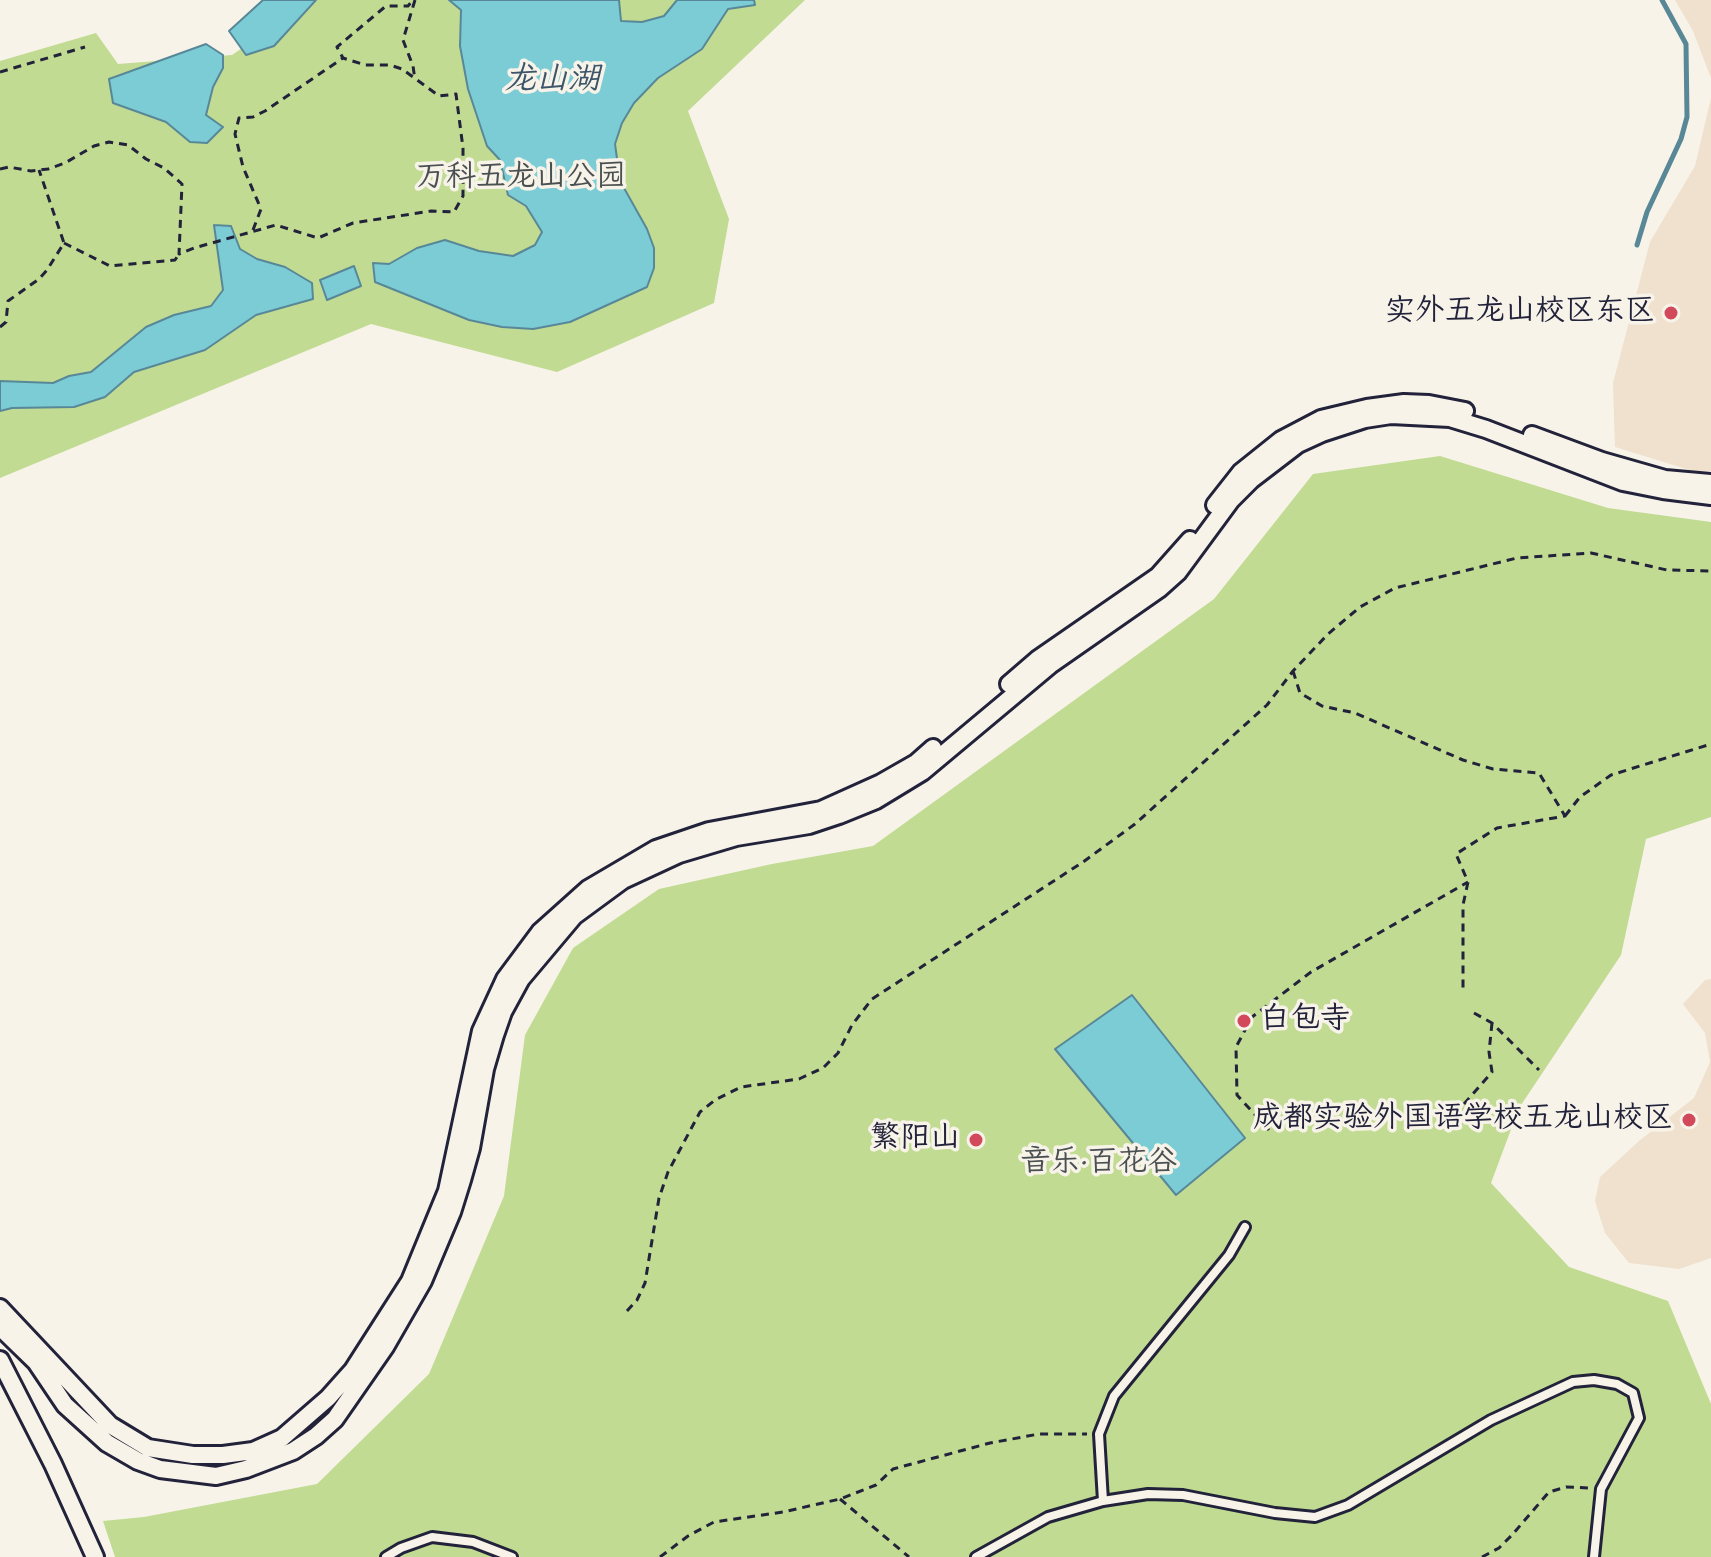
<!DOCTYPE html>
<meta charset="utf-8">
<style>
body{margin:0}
canvas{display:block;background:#f7f3e8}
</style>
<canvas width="1711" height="1557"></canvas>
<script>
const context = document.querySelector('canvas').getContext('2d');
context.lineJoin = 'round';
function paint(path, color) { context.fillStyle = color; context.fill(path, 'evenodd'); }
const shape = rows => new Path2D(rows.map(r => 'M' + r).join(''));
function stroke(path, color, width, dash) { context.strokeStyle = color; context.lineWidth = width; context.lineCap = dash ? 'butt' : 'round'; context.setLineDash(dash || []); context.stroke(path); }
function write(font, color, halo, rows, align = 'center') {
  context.font = font + ' Mynerve,"LXGW WenKai TC",sans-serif'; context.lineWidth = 7; context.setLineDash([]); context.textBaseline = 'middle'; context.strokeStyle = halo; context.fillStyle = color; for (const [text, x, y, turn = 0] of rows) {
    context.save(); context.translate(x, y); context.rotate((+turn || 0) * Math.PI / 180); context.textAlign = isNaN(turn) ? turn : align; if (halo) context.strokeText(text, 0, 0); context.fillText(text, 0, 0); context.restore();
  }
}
paint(shape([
 [1675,0,1711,0,1711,78,1693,31],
 [1711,98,1711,471,1696,472,1615,447,1613,383,1650,242,1695,166],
 [1711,979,1711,1258,1679,1269,1629,1263,1605,1233,1595,1201,1600,1177,1639,1141,1694,1098,1710,1062,1705,1033,1683,1004,1705,980]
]), '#efe1cd');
paint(shape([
 [312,0,805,0,688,111,729,219,714,303,557,372,371,324,0,478,0,61,96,33,118,64,232,55],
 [1440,456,1608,508,1711,522,1711,817,1646,839,1621,955,1519,1108,1491,1183,1569,1267,1668,1301,1711,1404,1711,1557,115,1557,103,1521,144,1517,317,1484,429,1374,504,1196,525,1035,573,948,659,889,772,864,873,846,1214,599,1313,474]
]), '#c1db92');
const water = shape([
 [263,0,316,0,274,46,246,55,229,31,263,0],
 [449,0,619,0,621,21,642,22,664,16,677,0,754,0,755,5,728,9,702,49,658,78,634,103,622,123,615,144,618,166,624,188,647,229,654,248,654,268,647,287,570,322,533,329,502,327,469,320,375,282,373,263,389,264,417,248,445,240,479,251,513,256,535,245,542,232,526,206,508,195,500,160,487,146,468,89,460,46,461,10,449,0],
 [206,44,223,55,223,68,213,87,206,115,223,127,207,143,190,142,166,122,113,103,109,79,206,44],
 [214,225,231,226,240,249,257,259,285,267,312,283,313,299,256,315,205,350,134,372,105,397,74,407,12,408,0,411,0,381,53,383,69,376,91,372,146,327,174,315,211,306,223,290,214,225],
 [354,266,361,286,327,300,320,280,354,266],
 [1132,995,1245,1138,1176,1195,1055,1049,1132,995]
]);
paint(water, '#7cccd6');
stroke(water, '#588898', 2);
stroke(shape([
 [1637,245,1647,212,1681,139,1687,117,1686,44,1662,0]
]), '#588898', 5);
const service = shape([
 [1103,1501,1099,1434,1114,1396,1229,1255,1245,1227],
 [386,1557,401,1548,432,1537,473,1542,512,1557],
 [976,1557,1048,1517,1103,1501,1148,1494,1183,1495,1275,1513,1315,1517,1348,1505,1491,1420,1573,1382,1594,1380,1617,1384,1633,1393,1639,1418,1601,1489,1594,1557]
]);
const minor = shape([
 [1532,435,1602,461,1665,479,1711,483],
 [1215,505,1241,472,1281,440,1321,419,1367,408,1404,403,1429,404,1465,411],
 [1009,684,1038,659,1158,576,1190,540],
 [0,1308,110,1425,148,1448,193,1455,223,1455,253,1451,282,1438,328,1398,353,1370,410,1281,447,1191,481,1031,505,979,540,932,588,889,656,849,709,831,821,810,881,783,916,763,933,748],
 [0,1327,36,1362,65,1405,107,1443,138,1461,160,1469,216,1476,246,1469,293,1451,316,1436,335,1419,385,1347,423,1281,452,1212,462,1180,471,1148,485,1069,495,1035,503,1012,521,979,574,916,623,880,679,854,736,837,809,825,839,815,876,800,922,772,1050,665,1159,589,1178,572,1231,500,1251,480,1298,444,1322,433,1365,419,1391,415,1450,418,1486,429,1623,482,1663,490,1711,496],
 [0,1360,53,1464,95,1557]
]);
stroke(service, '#22223b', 14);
stroke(minor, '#22223b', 22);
stroke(shape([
 [415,0,403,40,413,66,415,80],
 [0,72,85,47],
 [0,169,9,167,31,171,48,169,65,163,94,146,109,142,128,145,146,159,164,168,182,184,179,254,194,248,276,225,318,238,353,223,431,211,454,212,463,196,463,148,456,94,439,96,402,69,390,65,365,65,343,58,337,47,386,6,408,6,413,0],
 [253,230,261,209,243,167,235,134,239,118,253,117,265,111,343,58],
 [64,243,110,266,175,260,179,254],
 [0,327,6,322,8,301,39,279,47,270,64,243,39,170],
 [1293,671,1300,693,1322,706,1355,713,1463,760,1493,769,1539,773,1565,816,1497,828,1456,854,1468,882,1463,905,1463,993],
 [1565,816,1580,797,1611,775,1711,744],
 [1474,1013,1492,1023,1539,1070],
 [1464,1104,1492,1072,1489,1052,1492,1023],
 [1269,1130,1237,1095,1236,1047,1252,1017,1311,972,1468,882],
 [627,1311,637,1300,645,1283,659,1198,668,1172,700,1112,715,1100,741,1087,799,1079,823,1068,838,1053,852,1025,872,999,1083,862,1135,824,1267,705,1293,671,1328,634,1360,607,1395,588,1517,558,1591,553,1667,570,1711,571],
 [840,1499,909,1557],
 [660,1557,688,1536,714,1522,783,1512,840,1499,876,1485,893,1469,990,1443,1039,1434,1087,1434],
 [1482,1557,1499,1548,1512,1535,1549,1492,1566,1487,1589,1488]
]), '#22223b', 3, [8, 6]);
stroke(service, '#f7f3e8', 8);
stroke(minor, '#f7f3e8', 16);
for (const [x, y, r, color] of [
 [1671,313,8,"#d1495b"],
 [1244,1021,8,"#d1495b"],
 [1689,1120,8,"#d1495b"],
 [976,1140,8,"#d1495b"]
]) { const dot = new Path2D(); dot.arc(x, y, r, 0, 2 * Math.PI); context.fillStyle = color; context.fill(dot); stroke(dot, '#f7f3e8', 3); }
write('30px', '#4a5051', '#f7f3e8', [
 ["万科五龙山公园",521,179],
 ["音乐·百花谷",1099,1164]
]);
write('30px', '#22223b', '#f7f3e8', [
 ["实外五龙山校区东区",1655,313],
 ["白包寺",1260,1021,"left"],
 ["成都实验外国语学校五龙山校区",1673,1120],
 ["繁阳山",960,1140]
], 'right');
write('italic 32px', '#3d556a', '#f7f3e8', [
 ["龙山湖",552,81]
]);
</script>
